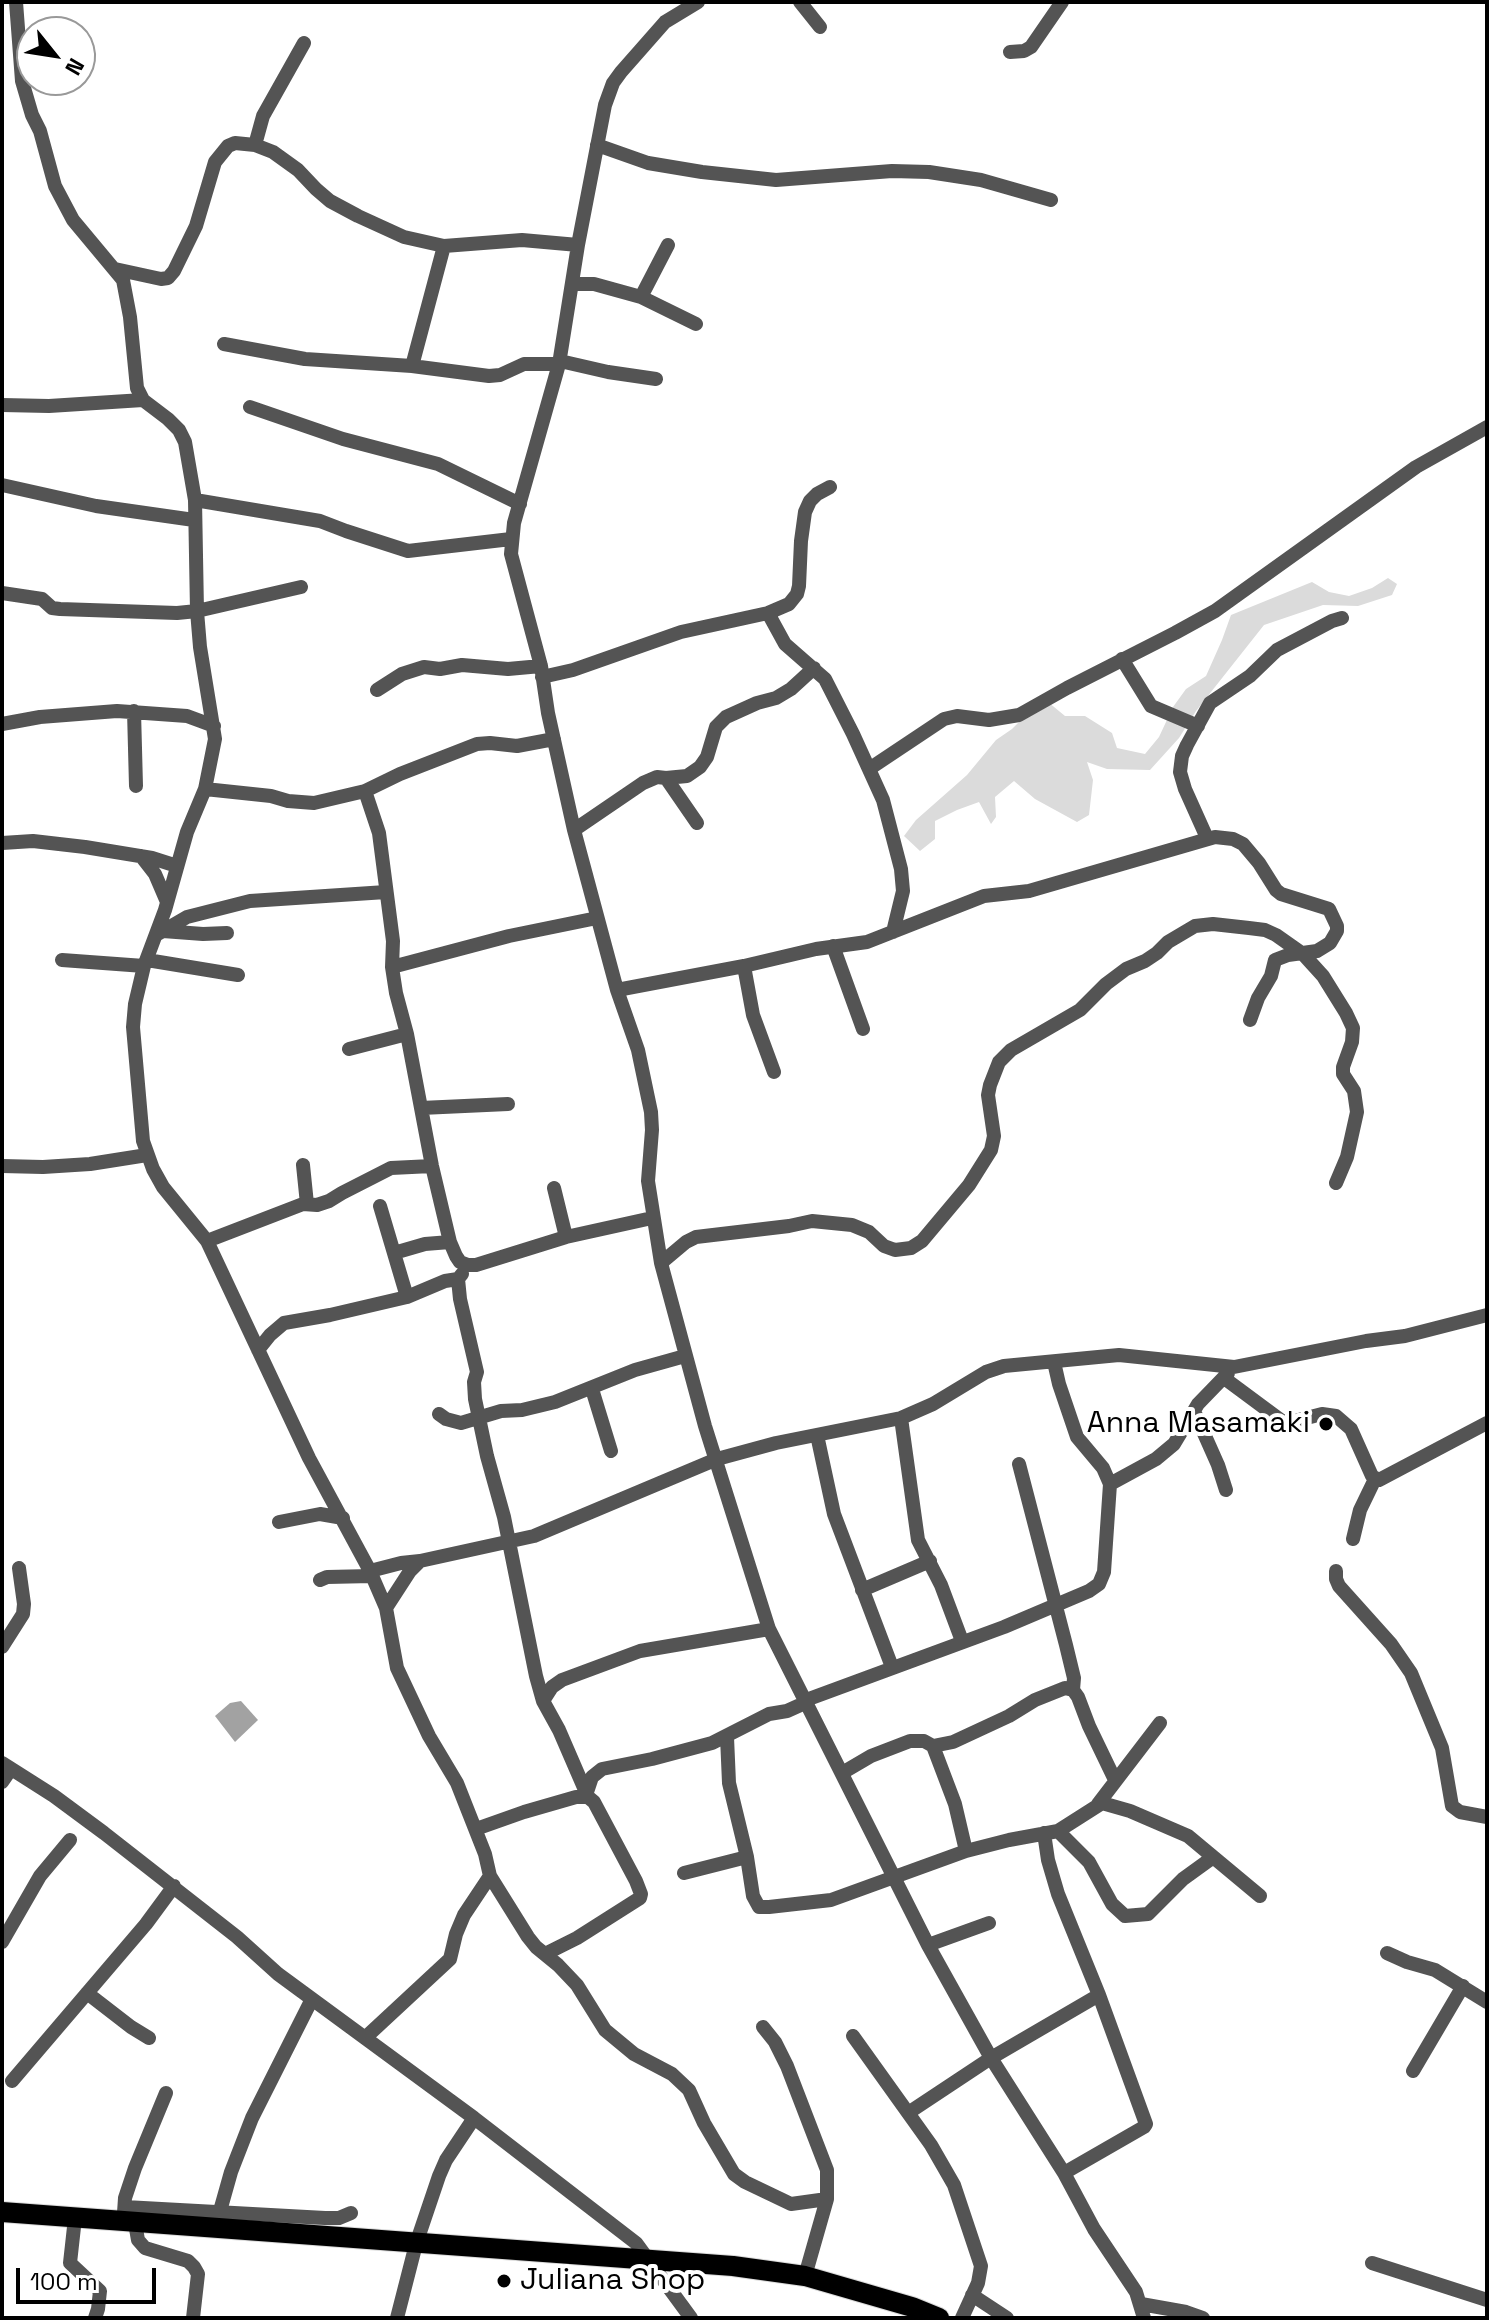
<!DOCTYPE html>
<style>
body{margin:0}
#map{position:relative;width:1489px;height:2320px;overflow:hidden;background:#fff;font-family:"Space Grotesk",sans-serif}
canvas{display:block}
.frame{position:absolute;inset:0;border:4px solid #000;pointer-events:none}
.north{position:absolute;left:16px;top:16px;width:80px;height:80px;box-sizing:border-box;background:#fff;border:2px solid #999;border-radius:50%;rotate:120deg;font-size:22px;font-weight:700;line-height:32px;text-align:center;color:#000}
.north::after{content:'';display:block;margin:auto;width:28px;height:36px;background:#000;clip-path:polygon(50% 0,100% 100%,50% 72%,0 100%)}
.scale{position:absolute;left:16px;top:2268px;width:140px;height:36px;box-sizing:border-box;border:4px solid #000;border-top:0;padding-left:10px;font-size:24px;line-height:28px;white-space:nowrap;color:#000;-webkit-text-stroke:6px #fff;paint-order:stroke}
</style>
<div id="map">
<canvas width="1489" height="2320"></canvas>
<div class="frame"></div>
<div class="north">N</div>
<div class="scale">100 m</div>
</div>
<script>
const context = document.querySelector('canvas').getContext('2d');
context.lineJoin = 'round';
function paint(path, color) { context.fillStyle = color; context.fill(path, 'evenodd'); }
const shape = rows => new Path2D(rows.map(r => 'M' + r).join(''));
function stroke(path, color, width, dash) { context.strokeStyle = color; context.lineWidth = width; context.lineCap = dash ? 'butt' : 'round'; context.setLineDash(dash || []); context.stroke(path); }
function write(font, color, halo, rows, align = 'center') {
  context.font = font + ' "Space Grotesk",sans-serif'; context.lineWidth = 8; context.setLineDash([]); context.textBaseline = 'middle'; context.strokeStyle = halo; context.fillStyle = color; for (const [text, x, y, turn = 0] of rows) {
    context.save(); context.translate(x, y); context.rotate((+turn || 0) * Math.PI / 180); context.textAlign = isNaN(turn) ? turn : align; if (halo) context.strokeText(text, 0, 0); context.fillText(text, 0, 0); context.restore();
  }
}
paint(shape([
 [1388,578,1397,584,1392,595,1358,606,1323,605,1264,625,1196,711,1179,738,1150,770,1107,769,1087,762,1093,780,1089,815,1077,822,1035,799,1014,781,995,797,996,817,991,824,979,802,957,810,935,821,935,839,920,851,904,836,916,820,967,775,996,740,1012,729,1032,709,1048,702,1065,716,1085,716,1112,733,1117,748,1145,754,1159,737,1173,707,1186,689,1206,676,1222,640,1231,615,1312,582,1329,592,1349,596,1372,588]
]), '#dbdbdb');
paint(shape([
 [241,1701,258,1720,235,1742,215,1716,230,1703]
]), '#a2a2a2');
const highway = shape([
 [2,2212,733,2266,805,2276,912,2307,939,2318]
]);
stroke(highway, '#dbdbdb', 22);
stroke(shape([
 [16,2,22,81,32,115,40,131,55,186,73,220,123,280,130,317,137,388,143,400,168,419,179,430,185,442,195,500,197,611,200,647,215,739,205,789,187,832,165,910,144,966,135,1004,133,1027,143,1141,153,1169,163,1187,207,1241,309,1458,370,1571,386,1608,397,1668,429,1736,457,1783,485,1854,490,1876,464,1915,456,1934,450,1959,366,2037],
 [698,2,665,22,621,72,613,83,605,105,578,245,559,364,514,523,511,554,541,666,548,713,574,830,617,990,638,1050,651,1112,652,1130,648,1181,661,1263,705,1426,769,1629,928,1945,991,2058,1064,2173,1094,2229,1136,2292,1144,2318],
 [800,2,820,27],
 [1010,52,1024,51,1031,47,1062,2],
 [255,145,263,116,304,43],
 [597,145,648,163,702,172,776,180,892,171,929,172,981,180,1051,200],
 [115,269,161,279,168,278,174,271,196,226,215,162,228,146,235,143,255,145,273,152,298,170,316,189,330,201,358,216,404,237,444,246,522,240,578,245],
 [572,284,594,284,641,297,696,324],
 [641,297,668,245],
 [224,344,305,359,412,366,489,376,500,375,524,364,559,364],
 [560,361,608,372,656,379],
 [412,366,444,246],
 [2,405,49,406,143,400],
 [250,407,343,439,438,464,520,504],
 [2,485,96,506,194,520],
 [195,500,320,521,346,531,408,551,511,539],
 [2,593,42,599,52,608,60,609,177,613,197,611,301,587],
 [768,613,785,644,825,679,853,734,883,800,901,869,903,891,893,932],
 [1122,659,1151,706,1198,726],
 [542,677,573,670,681,632,768,613,789,604,797,594,799,586,801,541,805,512,810,501,817,494,830,487],
 [377,690,402,674,424,667,440,669,462,665,508,669,541,666],
 [134,711,136,786],
 [2,724,40,717,117,711,187,716,214,726],
 [869,769,944,719,957,716,989,720,1019,715,1067,688,1175,633,1215,611,1416,467,1487,427],
 [666,778,687,776,700,767,707,757,716,727,726,717,757,703,776,698,791,689,814,668],
 [205,789,271,796,288,801,314,803,365,791,400,774,477,744,490,743,517,746,554,739],
 [365,791,379,833,393,941,392,967,396,993,407,1034,432,1166,450,1242,456,1256,460,1262,468,1265,476,1265,566,1237,652,1218],
 [574,830,643,783,657,777,666,778,697,823],
 [1207,838,1185,789,1180,772,1182,756,1187,745,1210,703,1250,676,1277,650,1332,621,1342,618],
 [2,843,33,841,85,847,152,858,177,866],
 [141,856,155,874,167,902],
 [163,931,203,934,227,933],
 [156,935,187,917,250,901,386,892],
 [833,946,863,1029],
 [62,960,144,966],
 [147,960,238,975],
 [744,966,753,1015,774,1072],
 [392,967,509,936,597,918],
 [617,990,744,966,816,949,867,942,984,896,1029,891,1215,837,1233,839,1243,844,1259,863,1276,890,1281,894,1329,909,1337,926,1337,931,1330,943,1317,951,1288,955,1275,960,1271,976,1258,998,1250,1020],
 [349,1049,407,1034],
 [421,1108,508,1104],
 [303,1165,307,1204],
 [2,1166,43,1167,90,1164,147,1155],
 [554,1188,566,1237],
 [380,1206,407,1297],
 [207,1241,303,1204,317,1205,329,1201,342,1193,391,1168,432,1166],
 [394,1253,425,1244,450,1242],
 [661,1263,686,1242,696,1237,789,1226,812,1221,852,1225,869,1232,884,1246,895,1250,911,1248,922,1241,969,1185,991,1150,994,1136,988,1095,990,1085,999,1062,1011,1050,1080,1010,1106,984,1126,969,1145,961,1157,953,1168,942,1195,926,1213,924,1249,928,1265,930,1276,935,1303,954,1323,976,1346,1013,1353,1028,1352,1042,1343,1067,1343,1074,1354,1091,1357,1112,1347,1157,1336,1183],
 [458,1279,460,1299,477,1372,474,1382,475,1399,487,1456,504,1517,536,1676,543,1701,559,1730,588,1797],
 [258,1350,270,1335,284,1323,330,1315,407,1297,445,1281,458,1279,462,1274],
 [1224,1378,1282,1421,1291,1422,1322,1414,1336,1416,1351,1429,1372,1476,1379,1480,1487,1423],
 [592,1389,611,1451],
 [1194,1411,1218,1465,1226,1490],
 [439,1414,446,1419,461,1423,501,1411,522,1410,555,1402,635,1370,685,1356],
 [901,1418,918,1540,941,1585,962,1641],
 [817,1435,834,1514,892,1667],
 [1019,1464,1066,1645,1074,1678,1073,1690],
 [1110,1484,1156,1459,1174,1444,1198,1404,1228,1373],
 [279,1522,320,1514,343,1518],
 [1353,1539,1360,1510,1375,1479],
 [370,1571,401,1563,420,1561],
 [1336,1571,1336,1579,1339,1586,1391,1644,1411,1673,1442,1748,1452,1806,1460,1812,1487,1817],
 [320,1580,327,1577,372,1576],
 [862,1590,930,1561],
 [386,1608,410,1571,420,1561,534,1536,717,1459,776,1443,901,1418,933,1404,986,1372,1004,1366,1119,1355,1234,1367,1366,1341,1405,1336,1487,1315],
 [2,1647,23,1614,24,1604,19,1568],
 [806,1700,1004,1627,1089,1591,1099,1584,1104,1572,1110,1484,1103,1468,1077,1437,1059,1384,1054,1362],
 [543,1701,552,1687,562,1680,640,1651,769,1629],
 [727,1737,729,1783,747,1857,753,1896,759,1907,769,1907,831,1900,966,1851,1009,1840,1058,1831,1102,1803,1130,1811,1188,1836,1260,1896],
 [933,1746,955,1804,966,1851],
 [2,1763,54,1796,104,1833,237,1937,278,1974,474,2118,636,2243,691,2318],
 [842,1773,871,1756,910,1741,924,1741,933,1746,953,1742,1009,1716,1035,1700,1065,1688,1073,1690,1078,1697,1089,1726,1115,1780],
 [2,1782,11,1769],
 [587,1792,592,1777,602,1769,652,1759,712,1743,769,1714,787,1711,807,1702],
 [1098,1804,1160,1723],
 [476,1829,524,1812,576,1797,588,1797,594,1802,636,1881,641,1894,640,1898,577,1938,545,1954],
 [1058,1831,1089,1862,1112,1904,1125,1916,1148,1914,1183,1879,1212,1858],
 [1044,1833,1048,1860,1058,1894,1099,1995,1146,2124,1144,2127,1064,2173],
 [684,1873,747,1857],
 [490,1876,528,1937,536,1947,558,1965,577,1985,605,2030,634,2054,672,2074,689,2090,704,2123,734,2174,745,2182,791,2204,827,2199],
 [2,1942,40,1876,70,1840],
 [928,1945,989,1923],
 [1387,1953,1407,1962,1435,1970,1487,2002],
 [87,1993,131,2027,149,2038],
 [763,2027,775,2042,787,2066,827,2170,827,2199,805,2276],
 [853,2036,931,2145,954,2185,981,2266,978,2283,962,2318],
 [1413,2071,1463,1986],
 [12,2081,146,1924,174,1886],
 [908,2113,991,2058,1099,1995],
 [125,2207,325,2218,339,2218,351,2213],
 [220,2211,231,2172,252,2118,312,1999],
 [124,2213,125,2198,135,2168,166,2093],
 [75,2218,70,2263,100,2291,98,2309,95,2318],
 [135,2223,138,2240,145,2248,188,2261,194,2267,198,2274,193,2318],
 [1372,2263,1487,2300],
 [972,2295,1007,2318],
 [1141,2304,1186,2312,1203,2318],
 [397,2318,416,2244,439,2176,446,2160,474,2118]
]), '#545454', 14);
stroke(highway, '#000', 20);
for (const [x, y, r, color] of [
 [1326,1424,8,"#000"],
 [504,2281,8,"#000"]
]) { const dot = new Path2D(); dot.arc(x, y, r, 0, 2 * Math.PI); context.fillStyle = color; context.fill(dot); stroke(dot, '#fff', 3); }
write('30px', '#000', '#fff', [
 ["Anna Masamaki",1310,1424],
 ["Juliana Shop",520,2281,"left"]
], 'right');
</script>
